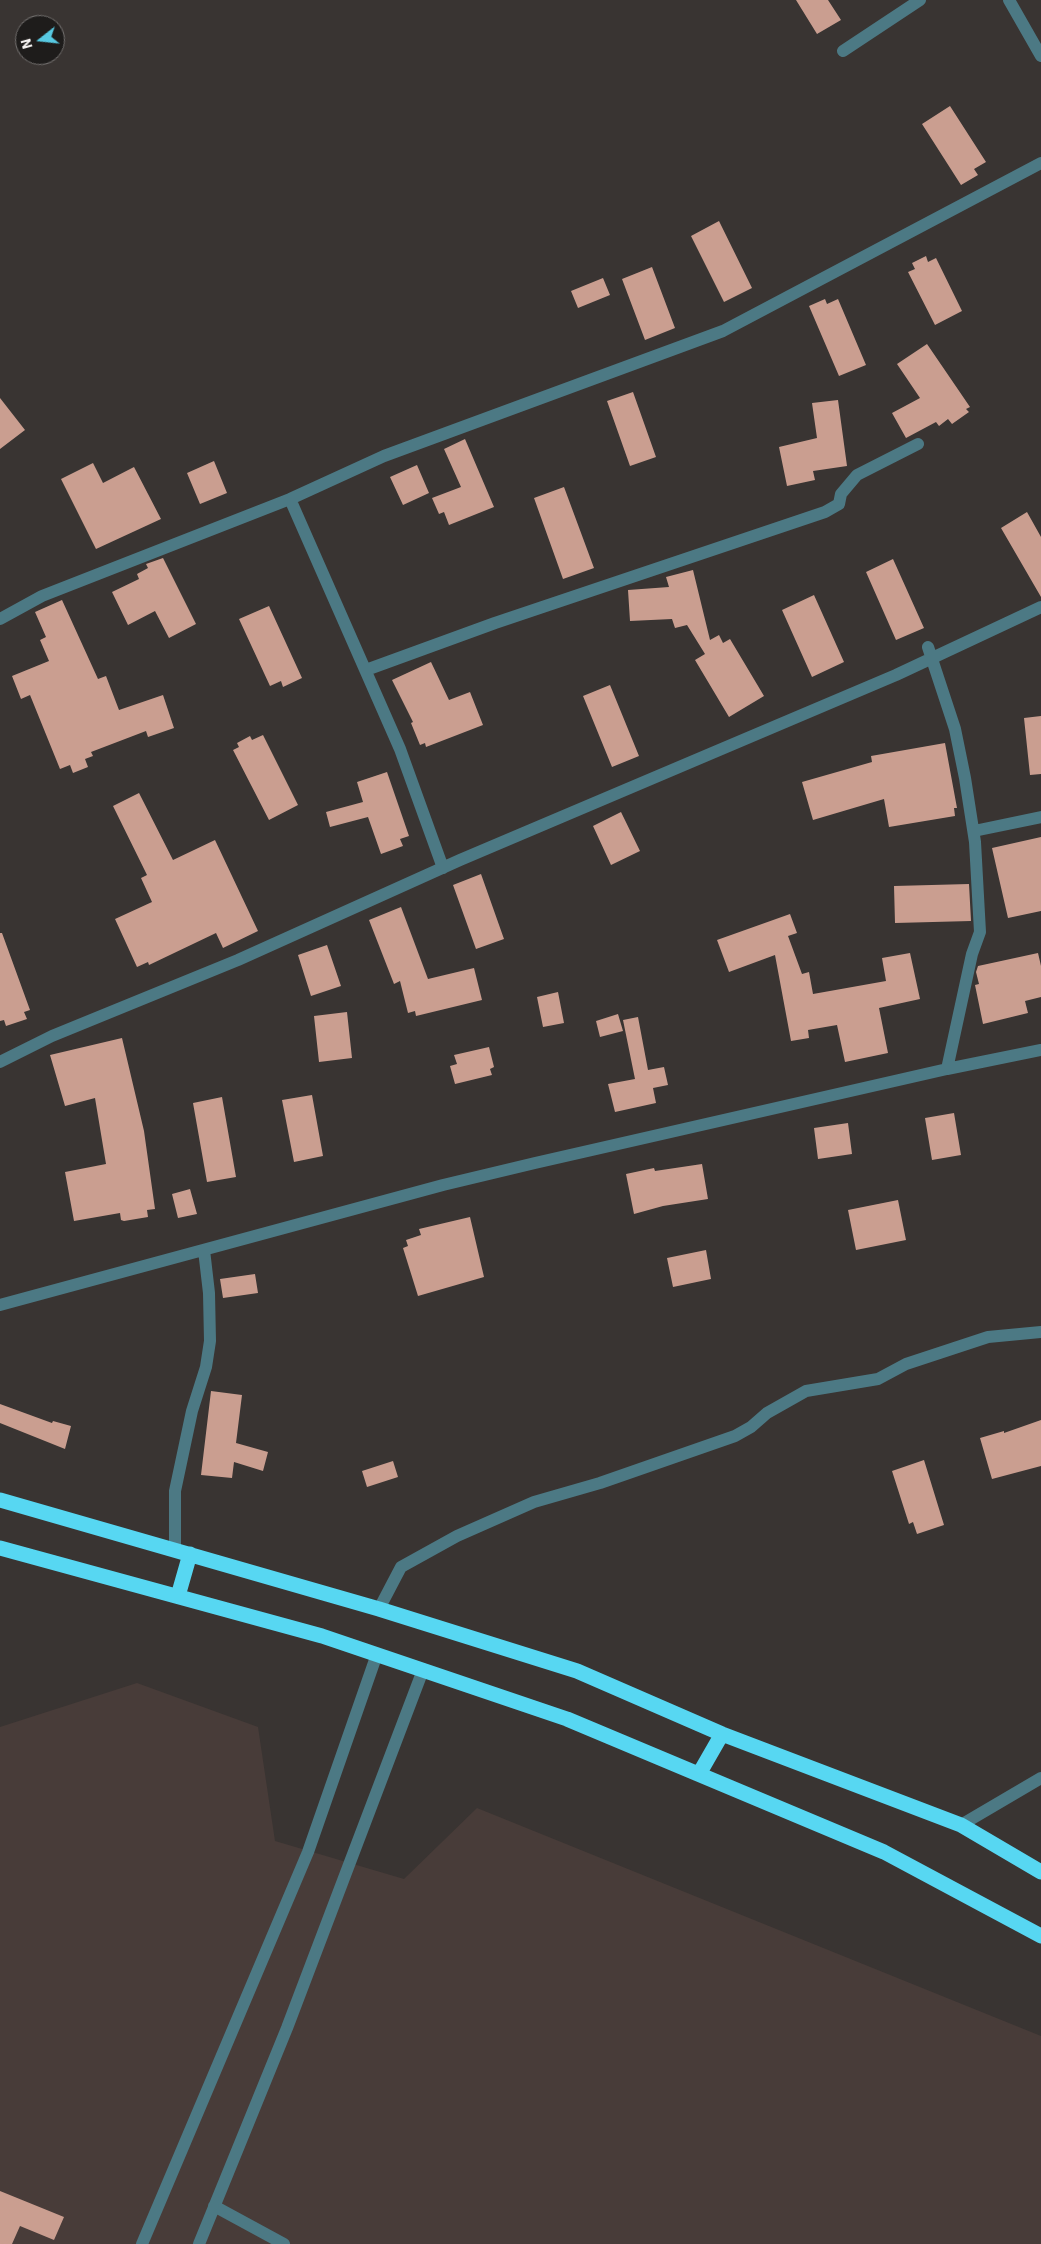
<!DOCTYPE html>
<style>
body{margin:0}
#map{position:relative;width:1041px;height:2244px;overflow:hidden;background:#393432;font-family:"IBM Plex Sans",sans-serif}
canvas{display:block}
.north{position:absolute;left:15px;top:15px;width:50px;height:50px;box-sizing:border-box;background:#1e1c1b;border:1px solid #757271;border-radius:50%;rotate:254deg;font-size:14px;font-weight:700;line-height:20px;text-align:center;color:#f7f4f3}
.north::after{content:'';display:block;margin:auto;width:18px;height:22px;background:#57c9e2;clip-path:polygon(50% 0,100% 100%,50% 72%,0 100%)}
</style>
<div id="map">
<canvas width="1041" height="2244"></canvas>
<div class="north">N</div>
</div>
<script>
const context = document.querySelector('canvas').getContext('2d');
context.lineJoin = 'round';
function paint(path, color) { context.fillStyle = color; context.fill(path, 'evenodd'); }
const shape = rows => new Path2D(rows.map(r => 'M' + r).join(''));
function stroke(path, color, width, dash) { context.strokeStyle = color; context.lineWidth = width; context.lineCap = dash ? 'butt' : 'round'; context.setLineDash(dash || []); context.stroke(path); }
paint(shape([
 [137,1683,258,1727,275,1841,404,1879,477,1808,1041,2036,1041,2244,0,2244,0,1727]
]), '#483c39');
paint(shape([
 [796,0,828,0,841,20,817,34],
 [950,106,986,162,974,169,978,175,961,185,922,124],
 [719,221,752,288,724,302,691,236],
 [926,256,928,262,936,258,962,311,935,325,908,272,915,269,912,263],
 [652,267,675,328,645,340,622,279],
 [603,278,610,295,578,308,571,291],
 [825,299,827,304,838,299,866,365,839,376,809,306],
 [927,344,970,407,966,409,969,412,952,424,948,419,939,426,936,422,906,438,892,413,920,398,897,364],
 [633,392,656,457,630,466,607,401],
 [0,398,25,430,0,449],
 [838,400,847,466,813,471,815,480,787,486,779,447,817,438,812,403],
 [465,439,494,507,449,525,444,512,439,514,432,498,461,487,444,449],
 [214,461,227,493,200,504,187,473],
 [93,463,103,483,134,467,161,519,96,549,61,479],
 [417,465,429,493,403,505,390,477],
 [564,487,594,568,563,579,534,498],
 [1027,512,1041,537,1041,597,1001,528],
 [163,558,196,624,169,638,155,611,128,625,112,592,139,579,137,574,148,568,146,564],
 [893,559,924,628,896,640,866,572],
 [693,570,710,640,719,635,723,643,730,639,764,696,729,717,695,660,705,654,687,625,675,628,672,619,630,621,628,590,669,587,666,577],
 [814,595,844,662,812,677,782,610],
 [62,600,98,679,106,676,119,710,163,695,174,728,148,737,146,731,91,752,93,756,85,759,88,767,73,773,70,765,60,769,30,695,21,699,12,676,49,661,40,640,46,637,35,612],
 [269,606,302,678,283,687,281,681,270,686,239,619],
 [431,662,449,700,470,692,483,725,426,747,425,743,420,745,411,723,413,722,392,680],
 [610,685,639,756,612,767,583,696],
 [1041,716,1041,774,1030,775,1024,718],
 [263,735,298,805,269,820,233,750,239,747,237,743,250,736,252,740],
 [945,743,957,808,954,808,955,816,889,827,884,799,813,820,802,782,872,762,871,756],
 [387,772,409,836,400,839,403,846,381,854,368,817,330,827,326,812,363,802,357,782],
 [139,793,173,860,215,840,258,931,223,948,216,933,149,965,148,962,137,967,115,919,152,902,141,878,147,875,113,806],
 [621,812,640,851,611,865,593,826],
 [1041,837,1041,911,1008,918,992,848],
 [481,874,504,939,476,949,453,885],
 [969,884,971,921,895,923,894,886],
 [401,907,428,979,474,968,482,1000,416,1016,415,1011,408,1013,400,981,394,984,369,920],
 [790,914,797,933,788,936,802,974,809,972,813,994,886,981,882,958,910,953,920,999,879,1008,888,1053,845,1062,837,1025,808,1030,809,1038,791,1041,775,955,729,972,717,940],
 [0,933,2,933,30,1010,24,1012,27,1019,6,1026,4,1020,0,1021],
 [327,945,341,986,311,996,298,955],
 [1038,953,1041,966,1041,997,1025,1001,1028,1013,983,1024,975,985,979,984,976,972,978,966],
 [558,992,564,1023,543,1027,537,997],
 [347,1012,352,1058,319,1062,314,1016],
 [618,1014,623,1031,600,1037,596,1021],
 [638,1017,648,1070,664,1067,668,1085,653,1088,656,1103,615,1112,608,1084,635,1079,623,1020],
 [122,1038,144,1131,155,1209,147,1210,148,1217,124,1221,121,1220,120,1213,74,1221,65,1172,106,1164,95,1098,65,1106,50,1055],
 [489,1047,494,1067,490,1069,492,1075,455,1084,450,1066,457,1064,454,1055],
 [312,1095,323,1156,294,1162,282,1100],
 [222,1097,236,1177,207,1182,193,1103],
 [954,1113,961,1155,932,1160,925,1118],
 [848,1123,852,1154,818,1159,814,1128],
 [702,1164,708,1199,663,1206,634,1214,626,1174,654,1168,655,1171],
 [190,1189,197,1214,178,1218,172,1194],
 [898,1200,906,1240,856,1250,848,1210],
 [470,1217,484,1277,418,1296,403,1248,408,1246,406,1240,421,1235,419,1229],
 [706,1250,711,1279,673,1287,667,1258],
 [255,1274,258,1293,223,1298,220,1279],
 [211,1391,242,1395,236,1443,268,1452,263,1471,234,1462,232,1478,201,1475],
 [0,1404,52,1423,53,1421,71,1426,65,1449,0,1423],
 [1041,1420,1041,1466,992,1479,980,1438,1004,1431,1004,1433],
 [924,1460,944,1525,917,1534,913,1522,909,1524,892,1471],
 [393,1461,398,1477,367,1487,362,1471],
 [0,2191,64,2217,54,2240,20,2226,12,2244,0,2244]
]), '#ca9e90');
stroke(shape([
 [1009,0,1041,56],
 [843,51,920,0],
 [290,499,400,749,443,868],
 [0,619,42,596,290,499,384,456,723,331,1041,163],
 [928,647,955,729,965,778,975,842,980,932,972,954,947,1069],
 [366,670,495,623,825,512,839,504,841,494,857,475,918,444],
 [974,831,1041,817],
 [0,1062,52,1036,238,960,460,860,896,675,1041,607],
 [0,1305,443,1185,535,1163,947,1069,1041,1050],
 [175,1549,175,1491,192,1411,206,1367,210,1341,209,1293,204,1250],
 [379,1609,401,1567,457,1536,534,1502,600,1483,735,1436,751,1427,767,1413,806,1391,878,1379,906,1364,988,1337,1041,1332],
 [961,1825,1041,1778],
 [214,2206,284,2244],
 [142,2244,308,1852,377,1654],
 [199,2244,287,2028,423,1670]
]), '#4c7984', 12);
stroke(shape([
 [0,1500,379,1609,577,1671,722,1734,961,1825,1041,1872],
 [0,1548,322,1636,567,1719,884,1852,1041,1936],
 [178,1596,190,1554],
 [699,1774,722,1734]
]), '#57d7f2', 15);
</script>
